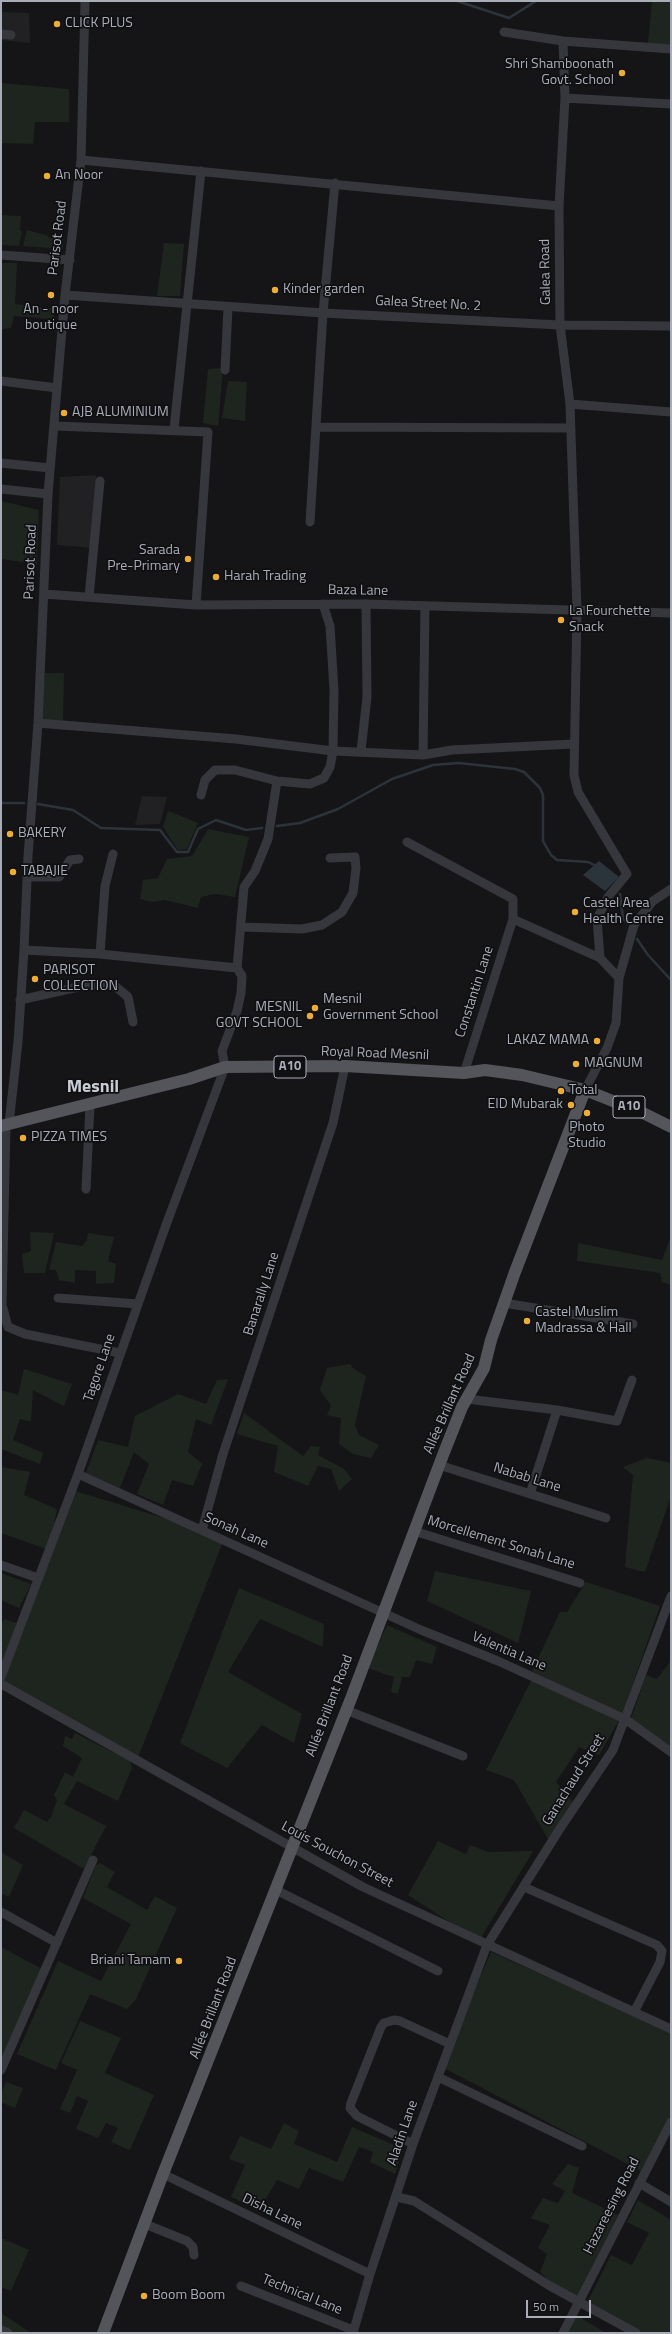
<!DOCTYPE html>
<meta charset="utf-8">
<style>
body{margin:0}
#map{position:relative;width:672px;height:2334px;overflow:hidden;background:#151517;font-family:"Titillium Web",sans-serif}
canvas{display:block}
.frame{position:absolute;inset:0;border:2px solid #a8adb7;pointer-events:none}
.scale{position:absolute;left:526px;top:2300px;width:65px;height:18px;box-sizing:border-box;border:2px solid #a8adb7;border-top:0;padding-left:5px;font-size:12px;line-height:14px;white-space:nowrap;color:#a8adb7;-webkit-text-stroke:3px #101012;paint-order:stroke}
</style>
<div id="map">
<canvas width="672" height="2334"></canvas>
<div class="frame"></div>
<div class="scale">50 m</div>
</div>
<script>
const context = document.querySelector('canvas').getContext('2d');
context.lineJoin = 'round';
function paint(path, color) { context.fillStyle = color; context.fill(path, 'evenodd'); }
const shape = rows => new Path2D(rows.map(r => 'M' + r).join(''));
function stroke(path, color, width, dash) { context.strokeStyle = color; context.lineWidth = width; context.lineCap = dash ? 'butt' : 'round'; context.setLineDash(dash || []); context.stroke(path); }
function write(font, color, halo, rows, align = 'center') {
  context.font = font + ' "Titillium Web",sans-serif'; context.lineWidth = 3.5; context.setLineDash([]); context.textBaseline = 'middle'; context.strokeStyle = halo; context.fillStyle = color; for (const [text, x, y, turn = 0] of rows) {
    context.save(); context.translate(x, y); context.rotate((+turn || 0) * Math.PI / 180); context.textAlign = isNaN(turn) ? turn : align; if (halo) context.strokeText(text, 0, 0); context.fillText(text, 0, 0); context.restore();
  }
}
paint(shape([
 [1,12,29,13,30,43,1,40],
 [96,475,94,548,57,545,60,477],
 [142,796,167,797,160,824,135,825]
]), '#212124');
paint(shape([
 [652,1,671,1,671,45,648,43],
 [1,83,69,89,69,122,35,122,33,144,1,143],
 [1,215,21,216,20,230,22,232,19,246,1,245],
 [27,230,46,235,50,238,63,239,63,249,23,246],
 [164,243,184,244,180,296,157,296],
 [1,263,17,263,15,304,55,309,53,319,14,316,11,328,3,329,1,333],
 [223,368,218,426,203,423,208,369],
 [228,381,247,382,245,421,222,418],
 [1,501,39,510,37,564,1,559],
 [45,673,64,673,63,721,40,721],
 [168,811,198,823,187,849,178,850,163,827],
 [208,829,249,837,235,897,215,894,201,897,198,908,165,900,151,902,140,899,143,880,158,878,167,859,192,856],
 [30,1232,54,1233,45,1273,24,1273,22,1254,31,1251],
 [88,1233,114,1237,108,1261,116,1264,114,1283,96,1284,96,1271,75,1270,75,1283,59,1280,56,1270,49,1270,56,1242,82,1246,87,1240],
 [671,1236,671,1285,662,1282,660,1273,577,1261,578,1243,662,1260],
 [350,1364,354,1369,366,1376,355,1425,359,1435,379,1445,371,1458,353,1454,339,1444,341,1418,327,1415,331,1406,320,1390,327,1368],
 [24,1369,72,1384,64,1406,33,1390,31,1422,20,1419,13,1440,43,1453,40,1464,1,1449,1,1390,18,1395],
 [228,1379,211,1425,196,1419,188,1452,202,1464,193,1486,172,1480,163,1505,137,1494,149,1464,134,1452,120,1488,86,1473,98,1440,128,1447,135,1416,178,1394,206,1404,217,1380],
 [244,1413,303,1456,311,1446,320,1447,318,1455,344,1469,352,1479,339,1491,331,1469,318,1466,308,1486,274,1472,278,1446,237,1434],
 [647,1458,671,1463,671,1496,645,1572,625,1567,633,1475,623,1467],
 [1,1467,30,1472,24,1495,57,1509,49,1548,72,1490,200,1529,223,1542,137,1760,1,1683,49,1550,1,1533],
 [435,1571,531,1591,518,1643,427,1601],
 [1,1573,31,1584,19,1608,1,1600],
 [586,1582,660,1606,621,1717,599,1755,579,1747,556,1782,573,1802,548,1839,514,1780,486,1770,533,1677,610,1711,532,1671,560,1612,567,1612],
 [239,1588,324,1624,323,1647,260,1619,228,1672,302,1714,294,1743,262,1725,227,1768,180,1743],
 [4,1619,17,1623,1,1668,1,1625],
 [387,1625,437,1647,432,1664,416,1660,410,1677,402,1677,398,1694,391,1692,394,1677,367,1668],
 [670,1662,671,1662,671,1748,631,1719,646,1675,657,1679],
 [75,1733,130,1761,132,1768,118,1801,77,1781,64,1804,106,1826,84,1869,14,1828,24,1810,47,1822,51,1817,57,1800,54,1795,65,1772,73,1777,82,1758,63,1746,65,1736,72,1739],
 [438,1841,466,1854,470,1845,488,1852,533,1851,479,1941,408,1895],
 [1,1852,23,1865,9,1897,1,1893],
 [100,1863,115,1872,107,1887,147,1910,155,1896,177,1908,136,1999,127,2009,90,1994,56,2070,17,2054,58,1961,101,1981,131,1924,83,1898,96,1865],
 [1,1947,46,1971,1,2067],
 [491,1952,671,2032,671,2114,641,2171,442,2067],
 [80,2021,121,2038,105,2073,154,2095,130,2150,111,2142,118,2128,106,2123,98,2138,76,2129,88,2101,77,2096,70,2113,60,2109,77,2070,61,2063],
 [6,2082,23,2088,15,2108,1,2102,1,2093],
 [284,2123,299,2131,294,2144,337,2162,352,2127,403,2149,395,2174,370,2162,373,2152,359,2147,343,2182,309,2168,299,2189,277,2180,259,2210,231,2197,245,2165,229,2159,240,2136,271,2149],
 [568,2164,579,2168,572,2193,618,2215,573,2304,540,2272,547,2254,538,2248,550,2225,531,2218,543,2198,558,2203,565,2191,552,2184],
 [638,2200,671,2220,671,2333,637,2333,587,2303,611,2255,632,2265,649,2233,627,2222],
 [1,2238,29,2250,11,2291,1,2287],
 [1,2313,31,2333,1,2333],
 [576,2315,606,2333,568,2333]
]), '#1e251e');
paint(shape([
 [599,861,619,877,605,891,583,875]
]), '#2c343b');
stroke(shape([
 [457,1,509,18,536,1],
 [1,803,24,803],
 [38,804,73,810,101,828,160,830,177,852,188,852,198,829,216,820,246,830,262,828],
 [277,826,300,823,338,809,392,779,433,765,459,763,515,769,524,772,540,788,543,795,543,841,551,855,557,860,588,862,596,866],
 [620,894,623,918,627,923],
 [637,939,648,955,671,980]
]), '#2c343b', 2.5);
stroke(shape([
 [504,32,563,41,671,49],
 [1,34,11,35],
 [563,41,565,98,559,206,560,325,570,404,577,610,574,775,578,792,627,874,608,897,597,919,600,958,619,978],
 [565,98,671,104],
 [81,160,559,206],
 [1,255,70,260],
 [65,295,323,313,560,325,671,326],
 [225,370,228,307],
 [1,381,57,388],
 [570,404,671,412],
 [55,426,208,432,196,605],
 [317,427,571,428],
 [174,429,201,171],
 [1,463,50,468],
 [1,489,48,494],
 [310,522,323,313,335,183],
 [44,594,196,605,365,604,671,613],
 [89,597,100,481],
 [38,723,236,739,333,751,423,755,452,750,573,744],
 [361,751,367,697,366,604],
 [423,755,425,606],
 [201,795,205,780,215,770,235,770,277,781,310,784,324,778,330,767,333,751,334,690,330,626,323,604],
 [407,842,513,899,513,919,600,958],
 [113,854,105,886,100,954,237,968],
 [27,877,59,877,70,860,79,859],
 [242,927,302,929,322,925,342,912,353,893,356,868,355,857,330,858],
 [24,950,100,954],
 [20,1000,87,985,115,986,128,997,133,1022],
 [464,1073,513,919],
 [585,1090,607,1048,616,1023,619,978,634,925,653,901,671,889],
 [9,1124,18,1042,24,950,28,856,38,723,48,494,65,295,81,160,85,1],
 [6,1125,2,1305,8,1327,25,1334,120,1353],
 [86,1189,90,1105],
 [58,1298,138,1304],
 [504,1303,633,1324],
 [467,1399,557,1410,530,1494],
 [557,1410,617,1421,632,1380],
 [439,1465,606,1518],
 [78,1474,421,1630,498,1661,625,1719,671,1752],
 [202,1530,223,1454,333,1123,345,1066],
 [414,1531,580,1583],
 [1,1565,38,1578],
 [1,1677,78,1474,166,1225,225,1067,222,1051,237,1011,241,993,242,976,237,968,244,887,255,871,268,839,277,781],
 [1,1684,363,1887,671,2029],
 [346,1710,463,1756],
 [524,1887,657,1945,662,1951,660,1962,634,2012],
 [276,1890,438,1971],
 [1,1912,57,1943],
 [1,2070,93,1860],
 [438,2077,582,2146],
 [413,2144,357,2116,350,2108,351,2103,381,2027,384,2023,394,2020,400,2021,450,2044],
 [163,2174,370,2274],
 [639,2183,671,2202],
 [397,2197,414,2201,550,2286,636,2333],
 [145,2224,187,2241,193,2247,194,2255],
 [241,2286,353,2330],
 [1,2330,8,2333],
 [353,2333,370,2274,413,2144,487,1945,559,1830,613,1750,671,1596],
 [563,2333,671,2122]
]), '#36373c', 9);
stroke(shape([
 [1,1126,189,1079,225,1067,345,1066,464,1073,485,1070,522,1075,585,1090,643,1113,671,1127],
 [103,2333,163,2174,352,1696,443,1455,462,1407,484,1368,491,1340,515,1272,585,1090]
]), '#53555b', 12);
for (const [x, y, r, color] of [
 [57,24,4,"#edac38"],
 [622,73,4,"#edac38"],
 [47,176,4,"#edac38"],
 [275,290,4,"#edac38"],
 [51,295,4,"#edac38"],
 [64,413,4,"#edac38"],
 [188,559,4,"#edac38"],
 [216,577,4,"#edac38"],
 [561,620,4,"#edac38"],
 [10,834,4,"#edac38"],
 [13,872,4,"#edac38"],
 [575,912,4,"#edac38"],
 [35,979,4,"#edac38"],
 [315,1008,4,"#edac38"],
 [310,1016,4,"#edac38"],
 [597,1041,4,"#edac38"],
 [576,1064,4,"#edac38"],
 [561,1091,4,"#edac38"],
 [571,1105,4,"#edac38"],
 [587,1113,4,"#edac38"],
 [23,1138,4,"#edac38"],
 [527,1321,4,"#edac38"],
 [179,1961,4,"#edac38"],
 [144,2296,4,"#edac38"]
]) { const dot = new Path2D(); dot.arc(x, y, r, 0, 2 * Math.PI); context.fillStyle = color; context.fill(dot); stroke(dot, '#101012', 1.5); }
for (const [x, y, w] of [
 [290,1067,32],
 [629,1107,32]
]) { const box = new Path2D(); box.roundRect(x - w / 2, y - 11, w, 22, 3); context.fillStyle = '#101012'; context.fill(box); stroke(box, '#a8adb7', 1); }
write('bold 13px', '#a8adb7', null, [
 ["A10",290,1067],
 ["A10",629,1107]
]);
write('14px', '#a8adb7', '#101012', [
 ["CLICK PLUS",65,24],
 ["Shri Shamboonath",614,65,"right"],
 ["Govt. School",614,81,"right"],
 ["An Noor",55,176],
 ["Kinder garden",283,290],
 ["An - noor",51,310,"center"],
 ["boutique",51,326,"center"],
 ["AJB ALUMINIUM",72,413],
 ["Sarada",180,551,"right"],
 ["Pre-Primary",180,567,"right"],
 ["Harah Trading",224,577],
 ["La Fourchette",569,612],
 ["Snack",569,628],
 ["BAKERY",18,834],
 ["TABAJIE",21,872],
 ["Castel Area",583,904],
 ["Health Centre",583,920],
 ["PARISOT",43,971],
 ["COLLECTION",43,987],
 ["Mesnil",323,1000],
 ["Government School",323,1016],
 ["MESNIL",302,1008,"right"],
 ["GOVT SCHOOL",302,1024,"right"],
 ["LAKAZ MAMA",589,1041,"right"],
 ["MAGNUM",584,1064],
 ["Total",569,1091],
 ["EID Mubarak",563,1105,"right"],
 ["Photo",587,1128,"center"],
 ["Studio",587,1144,"center"],
 ["PIZZA TIMES",31,1138],
 ["Castel Muslim",535,1313],
 ["Madrassa & Hall",535,1329],
 ["Briani Tamam",171,1961,"right"],
 ["Boom Boom",152,2296]
], 'left');
write('14px', '#a8adb7', '#101012', [
 ["Parisot Road",58,238,-83],
 ["Galea Road",546,272,-91],
 ["Galea Street No. 2",428,304,3],
 ["Parisot Road",31,562,-88],
 ["Baza Lane",358,591,1],
 ["Constantin Lane",475,992,-72],
 ["Royal Road Mesnil",375,1054,2],
 ["Banarally Lane",262,1294,-72],
 ["Tagore Lane",100,1368,-71],
 ["Allée Brillant Road",450,1404,-66],
 ["Nabab Lane",527,1478,17],
 ["Sonah Lane",236,1531,24],
 ["Morcellement Sonah Lane",501,1543,17],
 ["Valentia Lane",509,1652,23],
 ["Allée Brillant Road",330,1706,-69],
 ["Ganachaud Street",574,1780,-58],
 ["Louis Souchon Street",337,1855,28],
 ["Allée Brillant Road",214,2008,-69],
 ["Aladin Lane",403,2133,-71],
 ["Hazareesing Road",612,2206,-63],
 ["Disha Lane",272,2212,26],
 ["Technical Lane",302,2295,22]
]);
write('bold 18px', '#c8ccd3', '#101012', [
 ["Mesnil",93,1088]
]);
</script>
